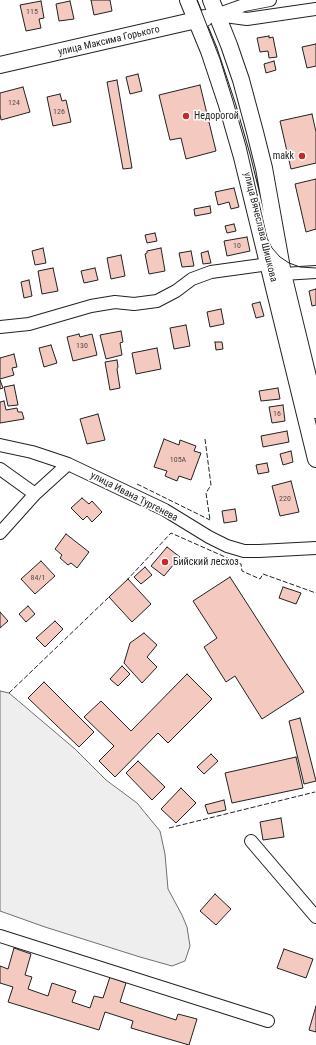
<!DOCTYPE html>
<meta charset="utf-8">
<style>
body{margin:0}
canvas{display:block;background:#fff}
</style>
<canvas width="316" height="1045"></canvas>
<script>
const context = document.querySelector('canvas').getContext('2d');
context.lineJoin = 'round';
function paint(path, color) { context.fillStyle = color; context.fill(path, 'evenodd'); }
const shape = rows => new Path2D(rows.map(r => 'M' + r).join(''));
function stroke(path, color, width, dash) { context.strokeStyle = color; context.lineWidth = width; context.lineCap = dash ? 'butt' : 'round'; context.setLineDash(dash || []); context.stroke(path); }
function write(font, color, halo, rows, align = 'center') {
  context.font = font + ' "Roboto Condensed",sans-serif'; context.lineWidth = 3; context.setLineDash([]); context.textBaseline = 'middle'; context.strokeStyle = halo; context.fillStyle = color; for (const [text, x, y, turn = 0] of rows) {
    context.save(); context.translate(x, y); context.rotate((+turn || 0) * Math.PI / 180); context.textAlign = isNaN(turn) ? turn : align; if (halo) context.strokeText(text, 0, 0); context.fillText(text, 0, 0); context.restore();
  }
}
const green = shape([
 [0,691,9,693,75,749,106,780,137,803,160,831,165,854,168,889,182,915,187,927,190,946,185,961,172,966,140,957,45,927,0,911,0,691]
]);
paint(green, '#eee');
stroke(green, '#6f6f6f', 1);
const building = shape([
 [91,0,110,0,112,11,94,15,91,0],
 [41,1,44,18,39,19,41,28,26,31,20,5,41,1],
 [70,1,74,19,59,21,56,4,70,1],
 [269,36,269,38,273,37,277,57,269,58,268,51,260,52,257,38,269,36],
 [316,44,316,66,307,68,302,47,316,44],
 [274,61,276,70,266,73,264,64,274,61],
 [138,74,142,91,130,94,126,77,138,74],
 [117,80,132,168,123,169,107,82,117,80],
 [200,85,216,151,186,159,181,138,170,140,159,95,200,85],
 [23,87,30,112,1,120,0,114,0,93,23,87],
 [60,94,62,101,66,100,71,122,53,126,47,97,60,94],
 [312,114,316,132,316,163,291,169,280,121,312,114],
 [316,179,316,229,306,232,295,184,316,179],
 [234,188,239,207,231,209,229,202,218,205,215,192,234,188],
 [210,206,211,213,195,216,194,209,210,206],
 [234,224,236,231,227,233,225,226,234,224],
 [155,233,157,241,147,243,145,235,155,233],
 [247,237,250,251,227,256,224,241,247,237],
 [43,248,46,263,35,265,32,251,43,248],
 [161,248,165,271,149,274,145,254,147,253,147,251,161,248],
 [191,251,194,266,182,267,179,253,191,251],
 [208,251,211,263,203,264,201,253,208,251],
 [121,255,125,276,111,279,107,258,121,255],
 [53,268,58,291,42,294,38,271,53,268],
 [95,268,98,280,84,283,81,271,95,268],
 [29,280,32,296,24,298,21,282,29,280],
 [316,289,316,305,312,306,309,291,316,289],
 [260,302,264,316,256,318,252,304,260,302],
 [221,309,224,324,210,327,207,312,221,309],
 [186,325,190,346,174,349,170,328,186,325],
 [121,331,123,342,120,343,122,355,106,359,100,335,121,331],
 [79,334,80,337,92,334,97,355,73,361,67,337,79,334],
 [215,342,222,342,223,349,216,350,215,342],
 [51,345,57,363,44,367,39,348,51,345],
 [157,348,161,369,136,374,132,353,157,348],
 [14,354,17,367,12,368,14,375,0,379,0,358,14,354],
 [117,360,118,367,117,369,120,388,110,390,105,362,117,360],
 [0,380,3,388,0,389,0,380],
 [14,385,18,405,8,406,4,387,14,385],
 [278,388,280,399,261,401,259,391,278,388],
 [4,401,6,410,17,408,18,412,22,412,24,419,0,423,0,402,4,401],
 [283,405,285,421,272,423,269,407,283,405],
 [98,414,105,440,87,444,80,419,98,414],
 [287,431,289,442,263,447,261,436,287,431],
 [164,439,179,445,180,440,196,446,194,451,201,453,191,480,179,476,177,481,165,476,167,471,154,467,164,439],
 [291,451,293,462,283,465,280,454,291,451],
 [267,463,269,472,258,474,256,465,267,463],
 [291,481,299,512,280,516,272,486,291,481],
 [82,498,89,504,92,501,102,512,92,522,87,516,83,520,71,508,82,498],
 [235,509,237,521,224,523,222,511,235,509],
 [66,534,89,552,77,568,71,563,68,565,60,558,62,555,55,549,66,534],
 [167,547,180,557,164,576,151,566,167,547],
 [41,561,55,576,35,594,21,579,41,561],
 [145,567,152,575,141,584,134,577,145,567],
 [230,577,304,692,262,719,235,676,226,682,204,647,217,638,193,601,230,577],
 [128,579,151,604,132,622,109,597,128,579],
 [283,587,301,593,296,604,279,598,283,587],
 [28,606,35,614,26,622,19,614,28,606],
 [0,612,8,621,0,628,0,612],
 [55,621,63,629,45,647,36,638,55,621],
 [144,633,157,645,147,657,157,667,142,683,124,663,130,643,144,633],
 [122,666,130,674,118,686,110,679,122,666],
 [187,674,212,699,168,743,158,733,115,777,99,761,114,746,84,717,101,701,131,731,187,674],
 [44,682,94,732,79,747,28,698,44,682],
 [300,718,316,781,304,784,289,721,300,718],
 [211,754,218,761,204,774,197,767,211,754],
 [296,757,303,788,232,803,225,773,296,757],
 [138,761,165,787,152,800,126,773,138,761],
 [181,788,196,803,176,823,161,809,181,788],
 [224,800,226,810,208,814,205,805,224,800],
 [281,818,284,837,263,840,260,822,281,818],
 [215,894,231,909,216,925,200,911,215,894],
 [14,948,31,954,25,975,32,977,28,989,48,996,52,983,76,991,72,1002,90,1008,94,996,103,998,110,977,126,983,120,1002,176,1020,178,1014,197,1019,189,1045,131,1028,133,1021,105,1012,99,1030,8,1002,13,987,0,983,0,966,8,969,14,948],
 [284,949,313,959,306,978,277,968,284,949],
 [316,1006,316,1032,309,1030,316,1006]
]);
paint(building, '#f3c9c0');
stroke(building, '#222', 1);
const minor = shape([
 [219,14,244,5,270,0],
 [217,15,247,19,316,9],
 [283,274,316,272],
 [0,327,29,324,91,306,115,302,134,304,157,301,176,291,192,279,211,272,269,264],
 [0,445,32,452,68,464,165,510,209,537,227,546,244,551,259,551,316,548],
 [0,469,35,494],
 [0,533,35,494,68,464],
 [251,841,316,917],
 [0,936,268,1021]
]);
const major = shape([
 [188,0,209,51,227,105,242,157,316,459],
 [211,0,229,45,241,80,255,132,264,168,283,274,316,410],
 [0,65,205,18]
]);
stroke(minor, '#222', 14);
stroke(major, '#222', 18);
stroke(minor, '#fff', 12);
stroke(major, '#fff', 16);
stroke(shape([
 [197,0,220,59,233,101,246,146,267,238,272,248,280,257,289,263,300,267,316,268]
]), '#222', 1);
stroke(shape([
 [205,439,211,485,206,493,210,520],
 [137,484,210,520],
 [126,581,171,533,241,564,242,571,260,579,263,574,316,593],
 [9,693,110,596],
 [169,828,315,792]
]), '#222', 1, [5, 2]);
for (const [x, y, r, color] of [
 [186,116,4,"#c62828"],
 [302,156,4,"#c62828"],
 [165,562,4,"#c62828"]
]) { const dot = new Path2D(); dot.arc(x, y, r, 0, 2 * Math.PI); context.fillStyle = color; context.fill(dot); stroke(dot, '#fff', 1.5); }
write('8px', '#564c4a', null, [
 ["115",32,12],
 ["124",14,103],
 ["126",59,112],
 ["10",237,246],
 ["130",82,346],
 ["16",277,414],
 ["105А",178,460],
 ["220",285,499],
 ["84/1",38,578]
]);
write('10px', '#222', '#fff', [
 ["улица Максима Горького",109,41,-13],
 ["улица Вячеслава Шишкова",260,227,76],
 ["улица Ивана Тургенева",134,497,27]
]);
write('10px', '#222', '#fff', [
 ["Недорогой",194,116],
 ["makk",294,156,"right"],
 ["Бийский лесхоз",173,562]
], 'left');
</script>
